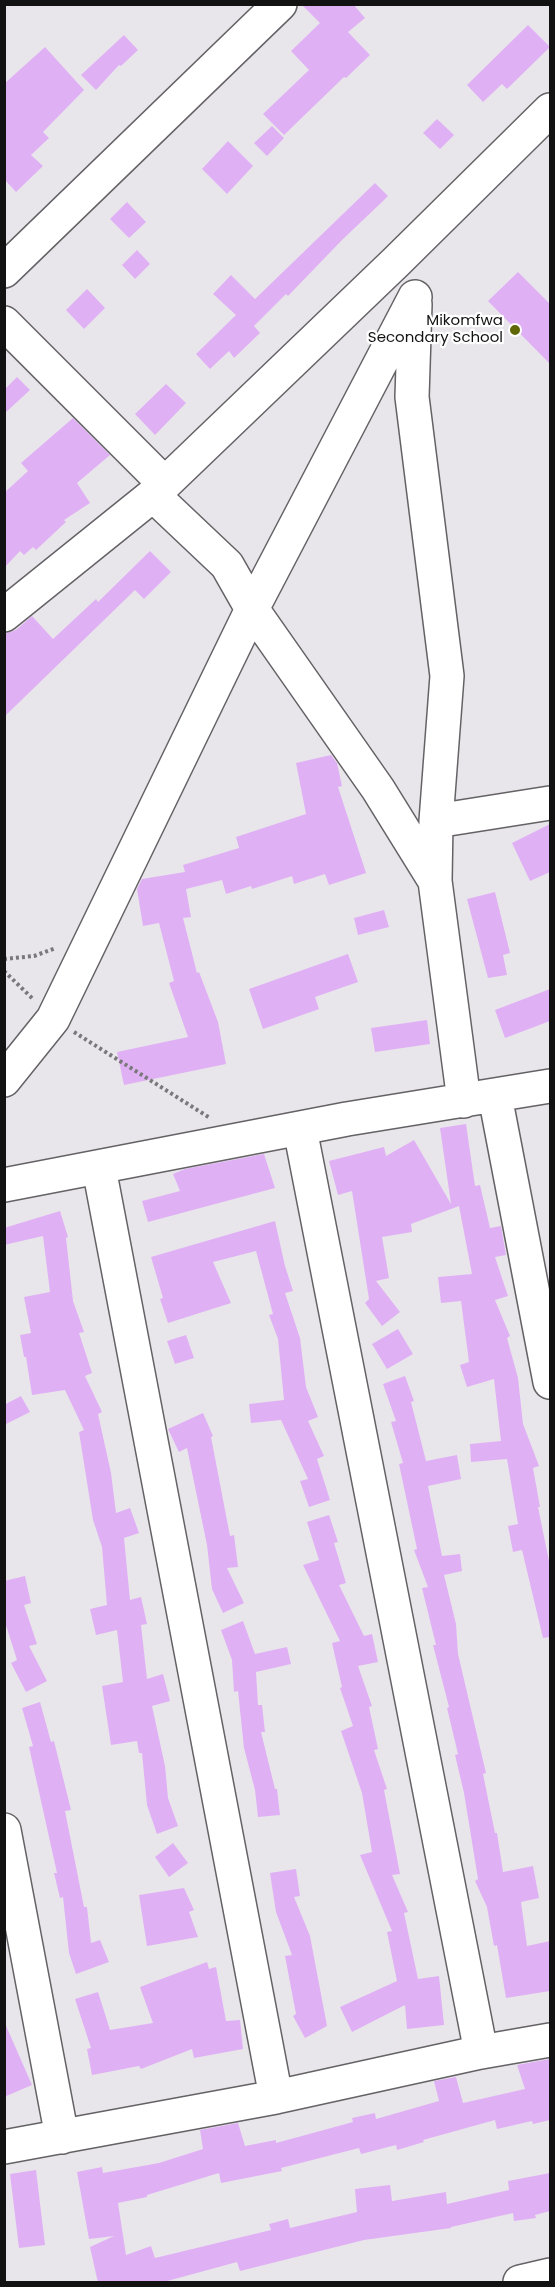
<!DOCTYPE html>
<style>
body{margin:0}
#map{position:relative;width:555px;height:2287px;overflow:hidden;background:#e9e6eb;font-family:Poppins,sans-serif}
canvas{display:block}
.frame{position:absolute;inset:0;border:6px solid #131213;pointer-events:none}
</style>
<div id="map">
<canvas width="555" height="2287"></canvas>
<div class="frame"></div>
</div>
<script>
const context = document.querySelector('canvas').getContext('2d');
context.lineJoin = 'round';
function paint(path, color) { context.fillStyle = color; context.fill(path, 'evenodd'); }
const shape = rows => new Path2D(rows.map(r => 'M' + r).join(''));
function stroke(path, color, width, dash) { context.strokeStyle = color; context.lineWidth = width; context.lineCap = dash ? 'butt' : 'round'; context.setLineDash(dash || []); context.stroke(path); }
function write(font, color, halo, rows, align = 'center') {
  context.font = font + ' Poppins,sans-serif'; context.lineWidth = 4.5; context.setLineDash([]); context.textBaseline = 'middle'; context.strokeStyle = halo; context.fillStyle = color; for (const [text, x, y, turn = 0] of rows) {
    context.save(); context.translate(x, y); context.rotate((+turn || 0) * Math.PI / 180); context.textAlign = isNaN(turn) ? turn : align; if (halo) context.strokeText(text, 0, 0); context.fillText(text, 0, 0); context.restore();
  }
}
paint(shape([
 [301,4,353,4,365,18,348,32,370,55,346,78,344,77,284,135,263,114,309,70,291,51,320,23],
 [528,25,550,47,507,89,502,84,483,102,467,85],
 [124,35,138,50,121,66,119,65,96,90,81,75],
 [45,47,84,90,43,132,49,138,31,155,43,166,16,192,4,179,4,84],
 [437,119,454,135,440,149,423,133],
 [272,126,284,138,267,156,254,143],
 [228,141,253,166,227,194,202,169],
 [375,183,388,196,383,201,342,240,288,296,286,294,254,326,260,333,234,358,229,351,210,369,196,354,236,315,213,294,231,275,255,299],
 [127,202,146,222,129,238,110,219],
 [137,250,150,264,135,279,122,265],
 [518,272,550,304,550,364,488,301],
 [87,289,105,308,84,329,66,310],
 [17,377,30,390,4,414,4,390],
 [166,384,186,403,155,435,135,414],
 [73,418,110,455,77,483,90,503,64,520,66,522,36,550,33,547,24,555,20,551,4,568,4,493,28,471,21,463],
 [150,551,171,572,144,599,135,590,4,717,4,634,16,630,32,616,53,639,96,599,98,602],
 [331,755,337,763,342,786,338,787,366,873,329,885,325,874,294,884,292,876,252,889,251,886,226,894,222,880,186,889,191,917,183,918,197,973,199,972,218,1022,226,1064,124,1085,117,1052,188,1037,169,983,174,981,159,923,143,926,137,889,142,879,185,872,183,865,239,848,236,837,306,814,296,763],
 [550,824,550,872,530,881,512,843],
 [495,892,510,953,503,955,507,975,488,978,467,899],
 [384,910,389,927,358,935,354,918],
 [348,954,358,982,315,997,319,1009,263,1029,249,989],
 [550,989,550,1021,505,1038,495,1010],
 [427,1020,430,1044,375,1052,371,1028],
 [466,1124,475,1186,480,1185,490,1228,501,1226,506,1255,495,1257,508,1296,495,1300,510,1336,507,1338,518,1378,523,1424,539,1466,533,1468,540,1507,538,1507,550,1566,550,1637,543,1638,522,1550,513,1552,508,1526,518,1524,507,1459,471,1462,470,1444,501,1441,494,1379,467,1387,460,1365,469,1362,461,1301,441,1303,438,1277,472,1274,459,1206,411,1224,412,1232,382,1237,389,1278,376,1281,400,1312,382,1326,365,1303,369,1299,352,1191,338,1195,329,1161,384,1147,386,1156,414,1140,451,1204,440,1128],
 [264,1154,275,1188,148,1222,142,1201,180,1191,173,1174,185,1169],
 [60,1211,68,1237,66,1238,73,1301,84,1332,79,1333,92,1373,85,1376,102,1412,98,1414,111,1473,116,1513,130,1508,139,1533,124,1538,130,1600,141,1597,147,1624,141,1625,147,1679,163,1674,170,1701,152,1706,165,1766,168,1798,178,1826,157,1834,147,1805,142,1753,139,1753,137,1741,111,1745,102,1686,123,1682,117,1630,96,1635,90,1609,107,1605,102,1547,93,1520,79,1432,84,1430,65,1390,32,1395,26,1357,24,1357,20,1335,31,1333,24,1297,50,1292,43,1236,4,1245,4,1228],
 [275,1221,285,1266,293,1291,285,1293,300,1338,306,1387,318,1417,308,1421,324,1456,317,1459,330,1500,309,1507,300,1481,308,1479,281,1420,251,1423,249,1404,284,1400,278,1339,269,1315,273,1314,256,1251,213,1262,231,1303,168,1323,160,1299,163,1298,151,1257],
 [398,1329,413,1354,387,1369,372,1344],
 [186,1335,194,1358,175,1364,167,1341],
 [405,1376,414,1401,411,1402,426,1461,457,1455,461,1479,428,1486,442,1556,460,1554,462,1571,444,1575,456,1624,458,1654,486,1773,483,1774,495,1833,497,1833,503,1872,533,1866,539,1898,521,1902,527,1946,550,1941,550,1991,506,1998,497,1945,494,1946,487,1907,475,1881,478,1879,464,1793,455,1755,458,1754,447,1708,449,1707,433,1645,436,1645,422,1588,428,1587,414,1550,417,1549,399,1464,403,1463,391,1422,396,1421,383,1384],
 [21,1396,30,1412,4,1425,4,1405],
 [203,1413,213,1436,211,1437,230,1536,234,1535,238,1567,227,1568,244,1603,223,1613,212,1589,207,1545,187,1448,179,1452,168,1429],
 [329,1515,338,1542,334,1543,346,1583,339,1585,364,1636,372,1634,378,1662,358,1666,372,1706,369,1707,378,1749,374,1750,387,1789,384,1790,400,1874,392,1875,408,1912,404,1913,418,1979,439,1976,444,2025,407,2029,405,2005,352,2032,340,2007,397,1981,387,1932,392,1931,360,1855,372,1852,362,1793,341,1731,353,1726,340,1688,342,1687,332,1643,340,1641,303,1565,319,1560,307,1522],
 [25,1576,31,1603,24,1605,37,1644,29,1646,47,1681,26,1692,11,1663,17,1660,4,1619,4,1581],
 [243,1621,255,1654,287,1647,291,1664,256,1672,258,1705,262,1705,265,1732,261,1732,275,1789,277,1789,280,1815,258,1817,255,1790,244,1748,238,1691,234,1692,232,1660,221,1630],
 [40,1702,51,1742,54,1741,71,1810,65,1811,84,1907,87,1907,91,1943,100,1940,109,1962,76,1974,69,1953,63,1897,60,1898,54,1873,57,1873,29,1747,33,1746,22,1708],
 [173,1843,188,1863,169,1877,155,1857],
 [296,1869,300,1896,294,1897,310,1936,327,2026,305,2038,293,2016,296,2014,285,1956,292,1955,276,1912,270,1873],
 [184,1888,194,1910,189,1912,198,1937,147,1946,139,1895],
 [207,1962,209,1969,216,1967,226,2021,240,2020,243,2049,194,2058,192,2049,141,2069,139,2066,92,2075,87,2049,91,2048,75,1999,98,1992,110,2030,153,2023,140,1987],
 [4,2021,32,2085,4,2097],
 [550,2059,550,2120,533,2124,532,2121,497,2129,495,2120,423,2140,424,2142,397,2150,396,2145,361,2154,359,2148,281,2168,282,2171,221,2183,219,2173,147,2195,147,2197,118,2203,126,2255,151,2246,155,2258,271,2230,269,2224,288,2219,290,2228,357,2212,355,2189,390,2185,392,2201,446,2192,447,2204,509,2190,508,2181,550,2173,550,2211,535,2215,536,2218,514,2221,513,2213,451,2227,451,2228,364,2240,240,2271,237,2262,160,2283,98,2283,90,2247,114,2236,89,2239,77,2172,102,2167,103,2173,159,2163,203,2149,200,2130,238,2123,245,2146,276,2140,276,2143,353,2122,352,2118,375,2113,376,2119,439,2101,434,2081,456,2077,463,2103,525,2089,517,2065],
 [36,2170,45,2245,19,2248,10,2174]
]), '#e0b0f5');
const minor = shape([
 [4,271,280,4],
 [415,304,412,397,447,676,436,821,435,881],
 [4,323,164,483],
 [153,495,227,565,252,609,378,789,435,881,464,1101],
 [4,615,153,495,396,262,550,110],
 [436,821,550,803],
 [4,1080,53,1019,252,609,415,297],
 [495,1096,550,1382],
 [300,1129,481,2052],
 [99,1168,276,2097],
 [4,1185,347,1119,550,1086],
 [4,1830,62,2137],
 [4,2147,276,2097,481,2052,550,2040],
 [520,2282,550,2275]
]);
stroke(minor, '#656266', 36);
stroke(shape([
 [4,959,34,956,56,948],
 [4,971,34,1000],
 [74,1032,210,1118]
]), '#7a787b', 4, [3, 3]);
stroke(minor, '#fff', 33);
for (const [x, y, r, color] of [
 [515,330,6,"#5f6605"]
]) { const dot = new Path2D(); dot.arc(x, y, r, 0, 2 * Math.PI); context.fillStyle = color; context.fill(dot); stroke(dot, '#fff', 2); }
write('15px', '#131213', '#fff', [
 ["Mikomfwa",503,321],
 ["Secondary School",503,338]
], 'right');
</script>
